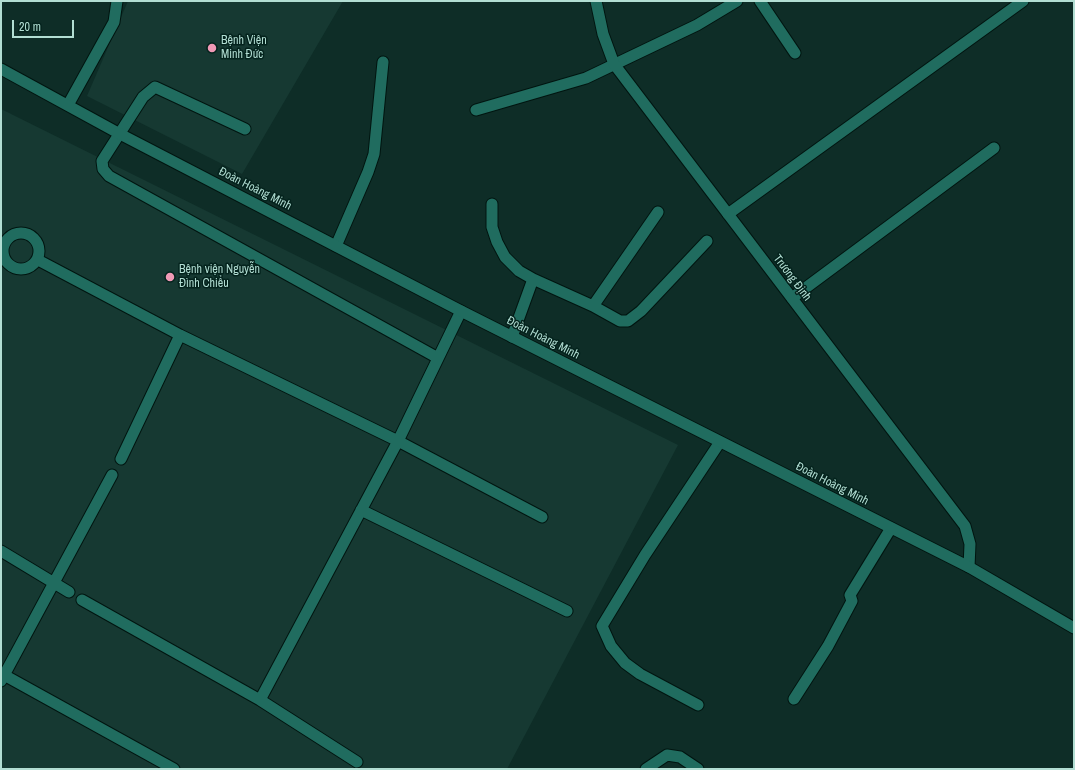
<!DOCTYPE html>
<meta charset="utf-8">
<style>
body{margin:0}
#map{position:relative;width:1075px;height:770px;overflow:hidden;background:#0e2d27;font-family:"Archivo Narrow",sans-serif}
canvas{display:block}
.frame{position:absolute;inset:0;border:2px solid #b2ded3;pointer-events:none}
.scale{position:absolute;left:12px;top:20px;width:62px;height:18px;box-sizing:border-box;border:2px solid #b2ded3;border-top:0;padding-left:5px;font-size:12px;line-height:14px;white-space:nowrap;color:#b2ded3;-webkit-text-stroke:3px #04231d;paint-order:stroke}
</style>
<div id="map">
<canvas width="1075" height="770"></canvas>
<div class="frame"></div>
<div class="scale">20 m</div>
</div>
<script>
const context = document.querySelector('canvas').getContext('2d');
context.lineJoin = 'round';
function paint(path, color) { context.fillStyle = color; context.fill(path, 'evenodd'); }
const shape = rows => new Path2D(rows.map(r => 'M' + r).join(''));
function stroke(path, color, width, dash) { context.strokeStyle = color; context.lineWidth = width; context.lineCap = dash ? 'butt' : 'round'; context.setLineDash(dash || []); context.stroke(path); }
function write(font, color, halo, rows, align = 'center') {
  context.font = font + ' "Archivo Narrow",sans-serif'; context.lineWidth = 3; context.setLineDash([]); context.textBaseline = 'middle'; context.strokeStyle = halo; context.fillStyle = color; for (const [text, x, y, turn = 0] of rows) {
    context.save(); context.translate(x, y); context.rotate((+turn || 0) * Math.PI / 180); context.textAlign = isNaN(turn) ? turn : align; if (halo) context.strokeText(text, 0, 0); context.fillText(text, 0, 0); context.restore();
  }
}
paint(shape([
 [128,1,343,1,242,174,87,96],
 [1,109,678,445,507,769,1,769]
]), '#163932');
const service = shape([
 [760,1,795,53],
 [68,105,114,22,117,1],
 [245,129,155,87,143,97,102,161,103,169,109,176,438,358],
 [492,204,492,227,497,242,505,257,519,271,533,279],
 '3 251a18 18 0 1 1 36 0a18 18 0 1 1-36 0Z',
 [38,260,180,335,398,441,542,517],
 [593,306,620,321,628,321,641,311,707,241],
 [512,337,533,279,593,306,658,212],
 [121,459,180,335],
 [361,510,567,611],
 [1,551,69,592],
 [82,600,260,700,357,762],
 [4,675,174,769],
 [1,681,112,475],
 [794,699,828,646,852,601,850,595,891,528],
 [260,700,398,441,461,311]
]);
const minor = shape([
 [476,110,586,78,697,25,737,1],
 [728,214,1023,1],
 [336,246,368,172,374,154,383,62],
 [792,298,994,148],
 [698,705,640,674,625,663,611,646,602,626,645,555,720,442],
 [646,769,667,755,680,757,698,769]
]);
const tertiary = shape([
 [596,1,603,34,614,64,965,526,970,544,969,567]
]);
const secondary = shape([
 [1,69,120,134,461,311,969,567,1074,628]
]);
stroke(service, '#001510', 13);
stroke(minor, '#001510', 13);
stroke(tertiary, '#001510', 13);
stroke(secondary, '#001510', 13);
stroke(service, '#206c5f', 11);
stroke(minor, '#206c5f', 11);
stroke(tertiary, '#206c5f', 11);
stroke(secondary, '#206c5f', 11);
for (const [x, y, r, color] of [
 [212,48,5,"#f09ab6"],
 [170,277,5,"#f09ab6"]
]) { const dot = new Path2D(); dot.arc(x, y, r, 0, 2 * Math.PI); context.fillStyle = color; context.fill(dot); stroke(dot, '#04231d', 1.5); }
write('12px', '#b2ded3', '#04231d', [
 ["Bệnh Viện",221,41],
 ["Minh Đức",221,55],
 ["Bệnh viện Nguyễn",179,270],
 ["Đình Chiểu",179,284]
], 'left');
write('12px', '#b2ded3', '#04231d', [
 ["Đoàn Hoàng Minh",255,189,27],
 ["Trương Định",792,278,53],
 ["Đoàn Hoàng Minh",543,338,27],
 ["Đoàn Hoàng Minh",832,484,27]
]);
</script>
